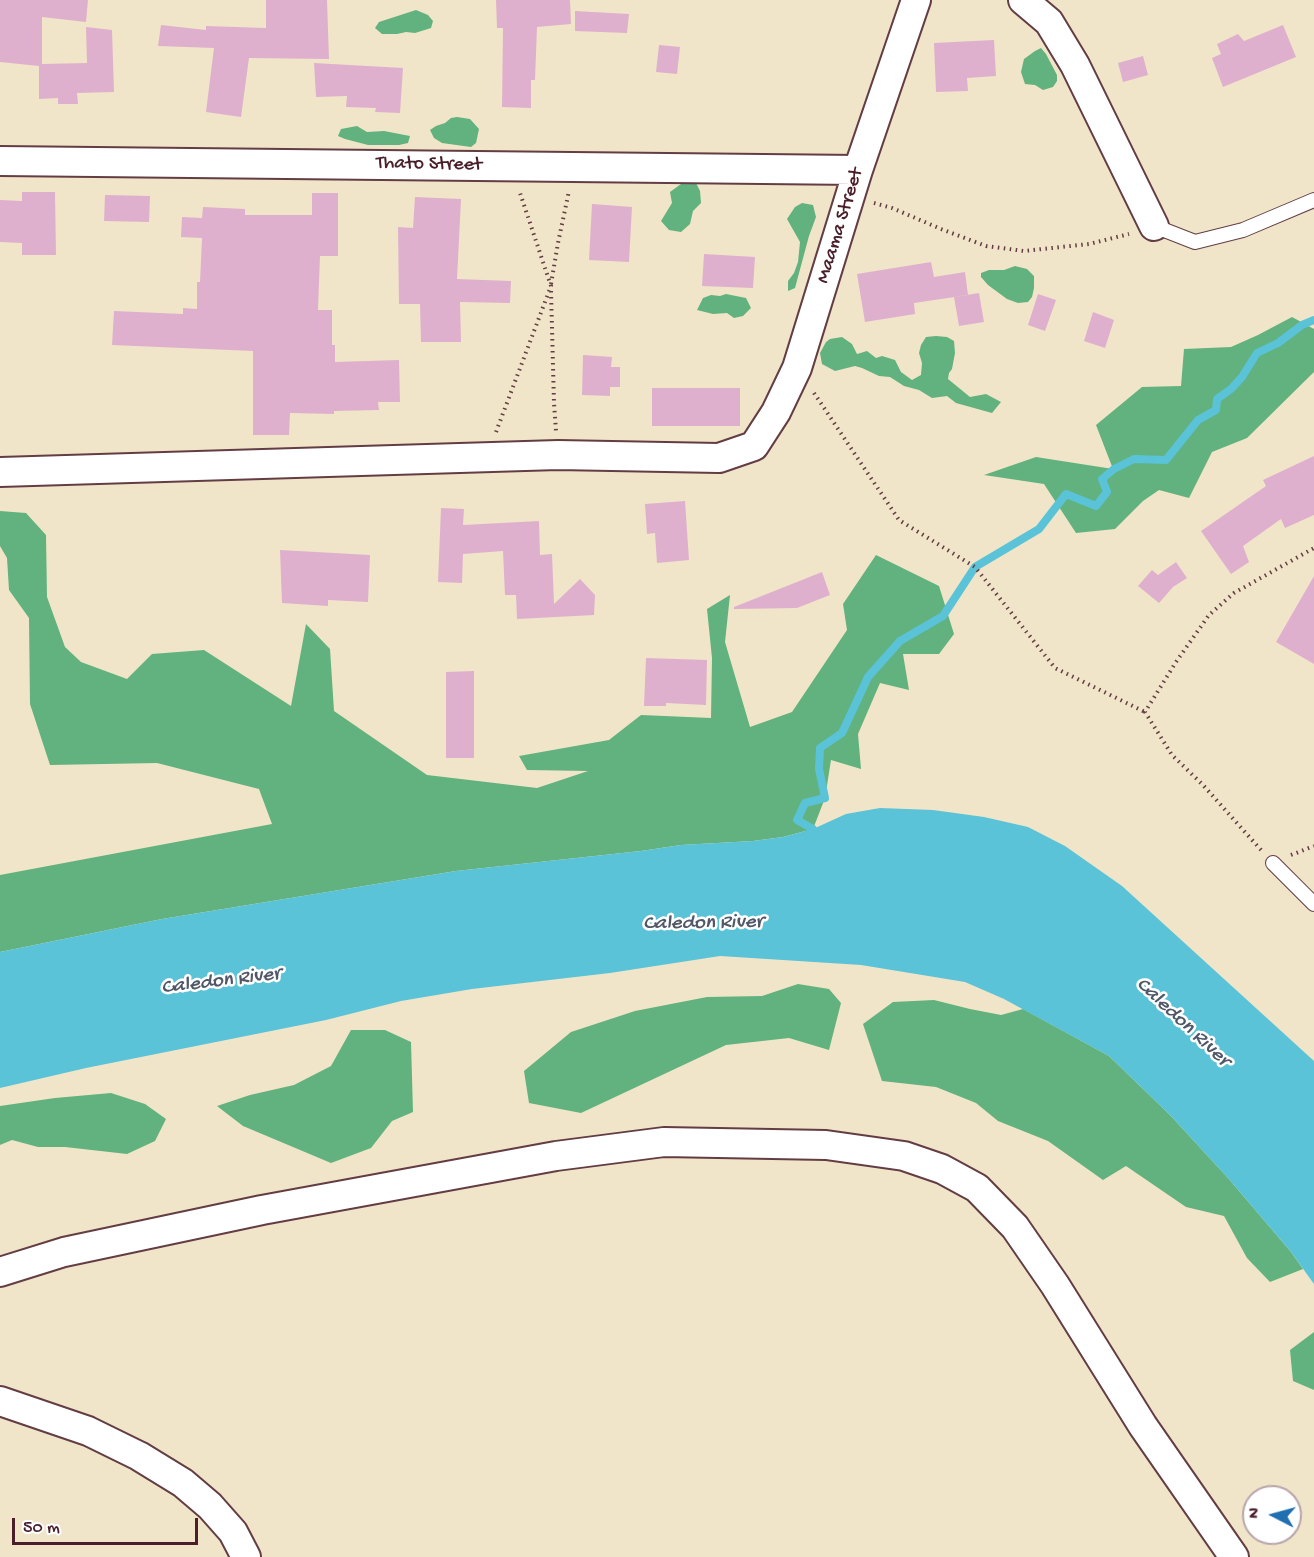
<!DOCTYPE html>
<style>
body{margin:0}
#map{position:relative;width:1314px;height:1557px;overflow:hidden;background:#f0e5c9;font-family:"Gochi Hand",sans-serif}
canvas{display:block}
.north{position:absolute;left:1242px;top:1485px;width:60px;height:60px;box-sizing:border-box;background:#fff;border:2px solid #b7a5aa;border-radius:50%;rotate:276deg;font-size:16px;font-weight:700;line-height:24px;text-align:center;color:#4a1f2b}
.north::after{content:'';display:block;margin:auto;width:21px;height:27px;background:#1f6fb2;clip-path:polygon(50% 0,100% 100%,50% 72%,0 100%)}
.scale{position:absolute;left:12px;top:1518px;width:186px;height:27px;box-sizing:border-box;border:3px solid #4a1f2b;border-top:0;padding-left:8px;font-size:18px;line-height:21px;white-space:nowrap;color:#4a1f2b;-webkit-text-stroke:4px #fff;paint-order:stroke}
</style>
<div id="map">
<canvas width="1314" height="1557"></canvas>
<div class="north">N</div>
<div class="scale">50 m</div>
</div>
<script>
const context = document.querySelector('canvas').getContext('2d');
context.lineJoin = 'round';
function paint(path, color) { context.fillStyle = color; context.fill(path, 'evenodd'); }
const shape = rows => new Path2D(rows.map(r => 'M' + r).join(''));
function stroke(path, color, width, dash) { context.strokeStyle = color; context.lineWidth = width; context.lineCap = dash ? 'butt' : 'round'; context.setLineDash(dash || []); context.stroke(path); }
function write(font, color, halo, rows, align = 'center') {
  context.font = font + ' "Gochi Hand",sans-serif'; context.lineWidth = 5; context.setLineDash([]); context.textBaseline = 'middle'; context.strokeStyle = halo; context.fillStyle = color; for (const [text, x, y, turn = 0] of rows) {
    context.save(); context.translate(x, y); context.rotate((+turn || 0) * Math.PI / 180); context.textAlign = isNaN(turn) ? turn : align; if (halo) context.strokeText(text, 0, 0); context.fillText(text, 0, 0); context.restore();
  }
}
paint(shape([
 [416,10,428,15,433,21,431,28,415,33,406,32,397,34,382,34,375,28,379,22],
 [1041,48,1046,54,1057,75,1057,81,1053,87,1043,90,1035,85,1025,84,1021,72,1024,59,1035,51],
 [457,117,470,119,479,129,476,143,471,147,442,143,434,138,430,130,436,126,445,123,451,118],
 [357,126,367,132,384,131,410,136,408,143,399,145,368,145,345,139,338,136,341,129],
 [696,183,700,191,701,203,693,211,690,224,681,232,669,230,661,221,672,203,670,192,681,184],
 [802,203,813,205,816,217,809,236,795,288,788,291,788,281,794,273,798,262,800,242,787,219,795,207],
 [1015,266,1027,269,1034,276,1034,288,1032,297,1028,302,1018,303,1007,299,988,285,981,277,981,273,989,270,1004,270],
 [726,294,746,298,751,308,743,316,734,318,727,313,713,314,697,310,703,298,711,295,720,296],
 [1292,317,1314,329,1314,372,1247,438,1212,452,1189,498,1159,490,1143,501,1115,529,1076,533,1044,484,984,475,1036,457,1113,469,1096,425,1142,387,1181,386,1184,349,1231,347,1258,335],
 [936,336,947,337,954,341,955,353,952,369,949,373,948,379,970,397,986,394,1001,402,992,413,956,403,947,396,932,398,919,390,904,386,890,377,879,376,862,368,855,366,835,371,822,364,820,353,826,342,830,339,842,337,852,344,857,354,867,351,876,358,882,356,895,360,901,372,912,380,921,375,922,363,919,353,921,345,926,337],
 [0,511,26,513,46,535,47,597,65,647,81,662,127,679,152,654,204,650,291,706,306,624,330,649,334,711,427,775,537,788,588,771,527,770,519,756,609,740,641,715,711,718,712,658,707,609,730,595,725,642,750,727,792,712,847,630,843,604,876,555,939,586,954,634,939,654,903,654,909,690,880,683,858,734,861,769,831,760,825,798,813,829,783,837,753,841,681,845,641,851,456,871,162,919,0,952,0,875,272,824,259,789,157,763,50,765,30,704,29,618,9,590,7,558,0,546],
 [798,984,829,989,841,1003,829,1050,789,1038,726,1045,581,1113,529,1103,524,1071,571,1032,635,1011,707,997,762,996],
 [934,1000,970,1009,1001,1015,1023,1009,1109,1056,1170,1115,1228,1178,1291,1252,1303,1269,1270,1282,1247,1258,1224,1216,1186,1207,1126,1166,1103,1180,1048,1141,998,1121,976,1103,936,1087,882,1081,863,1024,893,1002],
 [351,1030,385,1030,411,1042,413,1112,392,1121,371,1148,331,1163,243,1126,217,1106,250,1095,294,1085,331,1066],
 [111,1093,145,1104,166,1119,155,1141,127,1154,65,1147,38,1147,12,1140,0,1145,0,1106,55,1098],
 [1314,1332,1314,1390,1293,1381,1290,1350]
]), '#61b27e');
paint(shape([
 [880,808,933,810,984,817,1028,827,1065,846,1122,886,1314,1061,1314,1284,1291,1252,1228,1178,1170,1115,1109,1056,1004,999,965,982,861,965,720,956,610,973,472,989,401,1001,326,1020,86,1068,0,1088,0,952,162,919,456,871,641,851,681,845,753,841,783,837,813,829,846,814]
]), '#5ac3d7');
stroke(shape([
 [807,835,813,829,797,820,805,803,825,798,819,769,820,748,842,733,868,677,900,641,943,616,975,567,1039,529,1066,494,1096,506,1107,492,1102,479,1114,469,1134,459,1166,460,1198,420,1216,410,1217,399,1231,389,1242,377,1257,353,1278,343,1302,325,1314,320]
]), '#5ac3d7', 8);
paint(shape([
 [0,0,88,0,86,22,42,17,42,64,87,63,86,27,112,30,114,92,77,93,78,104,58,104,58,98,39,99,39,66,0,62],
 [266,0,327,0,329,59,249,58,241,117,206,112,214,48,158,46,161,25,206,30,206,26,266,28],
 [496,0,570,0,571,24,537,27,535,80,531,80,531,108,502,107,503,28,497,28],
 [575,11,629,14,627,33,575,31],
 [1283,25,1296,57,1223,87,1212,58,1221,54,1217,44,1238,34,1244,41],
 [994,40,996,76,967,78,968,91,936,92,934,43],
 [659,45,680,47,677,74,656,72],
 [1143,56,1148,75,1123,82,1118,63],
 [314,63,403,68,400,113,375,112,376,108,346,107,347,96,316,97],
 [22,192,55,192,56,255,22,255,22,243,0,242,0,200,22,201],
 [312,193,338,193,338,256,320,256,318,310,332,310,332,345,335,345,335,362,399,360,400,402,378,402,379,410,334,411,334,414,290,413,289,435,253,435,253,351,112,345,114,311,183,314,183,308,197,309,197,282,200,282,202,238,181,237,182,217,202,218,203,207,245,209,245,215,312,215],
 [105,195,150,196,149,222,104,221],
 [415,197,461,199,457,279,511,281,510,303,460,302,461,342,421,342,420,304,399,304,398,227,413,228],
 [592,204,632,207,629,262,589,260],
 [704,254,755,257,753,288,702,286],
 [931,262,934,277,965,272,968,295,914,303,915,314,865,322,857,274],
 [979,293,984,322,959,326,954,297],
 [1038,294,1056,300,1045,331,1028,325],
 [1093,312,1114,320,1105,348,1084,341],
 [583,355,612,357,611,367,620,367,620,387,610,387,610,396,582,395],
 [652,388,740,388,740,426,652,426],
 [1314,456,1314,515,1285,528,1281,519,1243,546,1249,562,1231,574,1201,531,1266,486,1263,480],
 [685,501,689,560,657,563,655,533,647,534,645,504],
 [441,508,464,509,463,525,539,521,540,555,552,554,554,604,580,579,595,595,594,615,517,619,516,595,505,595,503,551,463,554,462,583,438,582],
 [280,550,370,555,368,602,328,600,328,606,282,603],
 [1176,562,1187,578,1173,587,1159,603,1138,586,1152,570,1158,575],
 [822,572,830,595,797,608,734,609,734,607],
 [1314,576,1314,664,1276,642],
 [646,658,707,660,706,705,666,703,666,706,644,706],
 [474,671,474,758,446,758,446,672]
]), '#dfb0cd');
const service = shape([
 [1154,226,1195,242,1243,230,1314,200],
 [1273,863,1314,904]
]);
const minor = shape([
 [1023,0,1049,22,1075,65,1154,226],
 [0,161,858,170],
 [0,472,558,455,719,458,754,446,776,412,797,368,858,170,916,0],
 [0,1272,64,1252,262,1210,556,1156,664,1142,826,1145,904,1156,942,1169,977,1188,1015,1227,1055,1285,1143,1426,1234,1557],
 [0,1401,88,1431,139,1456,183,1483,210,1506,233,1532,246,1557]
]);
stroke(service, '#633d43', 16);
stroke(minor, '#633d43', 32);
stroke(shape([
 [874,203,892,208,941,229,986,246,1024,251,1089,244,1129,234],
 [551,284,558,243,569,191],
 [551,291,554,403,556,431],
 [814,393,899,520,975,567,1055,668,1145,712],
 [496,432,551,286,520,193],
 [1261,850,1203,785,1172,755,1145,712,1176,662,1209,615,1234,593,1314,548],
 [1291,855,1314,846]
]), '#633d43', 4, [1.5, 4.5]);
stroke(service, '#fff', 14);
stroke(minor, '#fff', 28);
write('20px', '#4a1f2b', '#fff', [
 ["Thato Street",429,165,1],
 ["Maama Street",841,226,-73]
]);
write('italic 21px', '#505867', '#fff', [
 ["Caledon River",703,924,-1],
 ["Caledon River",221,982,-7],
 ["Caledon River",1182,1023,43]
]);
</script>
